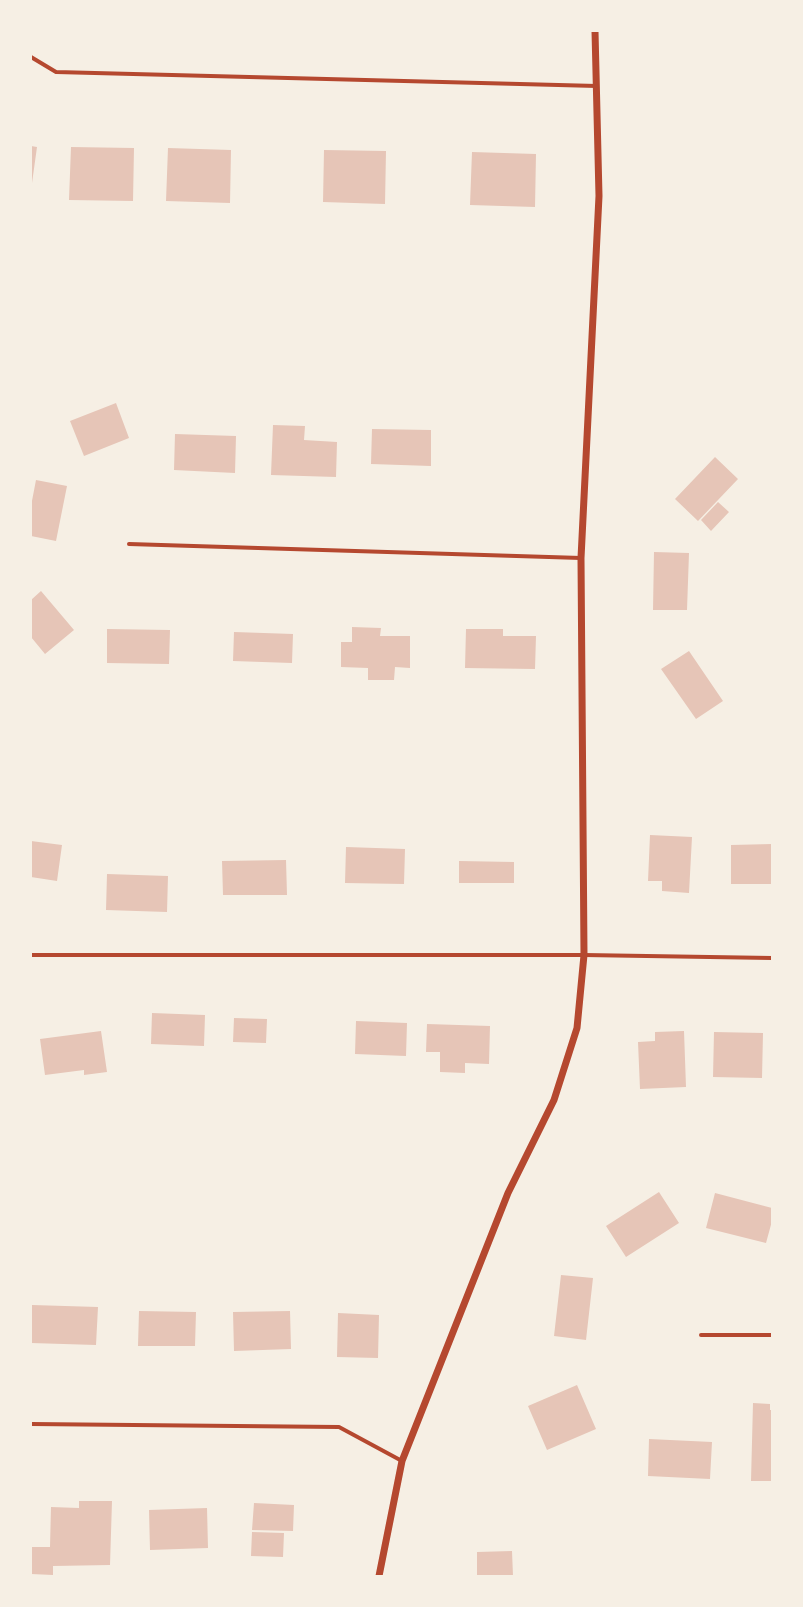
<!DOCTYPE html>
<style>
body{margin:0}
#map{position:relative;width:803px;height:1607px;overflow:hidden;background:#f6efe4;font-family:"Space Grotesk",sans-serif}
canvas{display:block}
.frame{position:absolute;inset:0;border:32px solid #f6efe4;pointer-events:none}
</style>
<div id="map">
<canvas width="803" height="1607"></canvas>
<div class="frame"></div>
</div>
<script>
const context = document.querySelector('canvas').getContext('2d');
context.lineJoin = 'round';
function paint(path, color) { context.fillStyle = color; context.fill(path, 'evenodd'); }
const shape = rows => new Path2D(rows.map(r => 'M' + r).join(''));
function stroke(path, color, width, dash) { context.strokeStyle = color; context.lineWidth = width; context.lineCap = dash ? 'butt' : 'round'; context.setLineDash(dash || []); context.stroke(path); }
paint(shape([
 [31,146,37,147,32,183,31,183],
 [71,147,134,148,133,201,69,200],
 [168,148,231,150,230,203,166,201],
 [324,150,386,151,385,204,323,202],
 [472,152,536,154,535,207,470,205],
 [116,403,129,438,84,456,70,421],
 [273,425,305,426,304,440,337,442,336,477,271,475],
 [372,429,431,430,431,466,371,464],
 [175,434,236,436,235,473,174,470],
 [715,457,738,479,698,521,675,499],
 [36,480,67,486,56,541,31,536,31,506],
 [718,502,729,512,711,531,701,520],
 [654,552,689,553,687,610,653,610],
 [41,591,74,630,45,654,31,637,31,600],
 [352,627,381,628,380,636,410,636,410,668,395,667,394,680,368,680,368,668,341,667,341,642,352,642],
 [107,629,170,630,169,664,107,663],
 [466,629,503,629,503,636,536,636,535,669,465,668],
 [234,632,293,634,292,663,233,661],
 [689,651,723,701,696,719,661,669],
 [650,835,692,837,689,893,662,891,662,881,648,881],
 [31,841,62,845,57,881,31,877],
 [772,844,772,884,731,884,731,845],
 [346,847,405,849,404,884,345,883],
 [286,860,287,895,223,895,222,861],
 [459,861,514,862,514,883,459,883],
 [107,874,168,876,167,912,106,910],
 [152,1013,205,1015,204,1046,151,1044],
 [234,1018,267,1019,266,1043,233,1042],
 [356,1021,407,1023,406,1056,355,1054],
 [427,1024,490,1026,489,1064,465,1063,465,1073,440,1072,440,1052,426,1052],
 [101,1031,107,1072,84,1075,84,1070,45,1075,40,1039],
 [684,1031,686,1087,640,1089,638,1042,655,1041,655,1032],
 [714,1032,763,1033,762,1078,713,1077],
 [659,1192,679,1223,626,1257,606,1226],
 [715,1193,772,1208,772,1221,766,1243,706,1228],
 [561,1275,593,1278,586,1340,554,1336],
 [32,1305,98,1307,96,1345,31,1343],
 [139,1311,196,1312,195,1346,138,1346],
 [290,1311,291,1349,234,1351,233,1312],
 [338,1313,379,1315,378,1358,337,1357],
 [577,1385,596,1429,547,1450,528,1406],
 [753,1403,770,1404,770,1410,772,1410,772,1481,751,1481],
 [649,1439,712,1442,710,1479,648,1476],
 [79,1501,112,1501,110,1565,53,1566,53,1575,31,1574,31,1547,50,1547,51,1507,79,1508],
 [254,1503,294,1505,293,1531,252,1530],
 [207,1508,208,1548,150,1550,149,1510],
 [252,1532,284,1533,283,1557,251,1556],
 [512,1551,513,1576,477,1576,477,1552]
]), '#e6c5b7');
stroke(shape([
 [31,57,56,72,597,86],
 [129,544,581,558],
 [31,955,584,955,772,958],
 [701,1335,772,1335],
 [31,1424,339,1427,402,1461]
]), '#b5482f', 4);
stroke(shape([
 [379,1576,402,1461,508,1193,554,1100,577,1028,584,955,581,558,599,196,595,31]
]), '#b5482f', 7);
</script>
